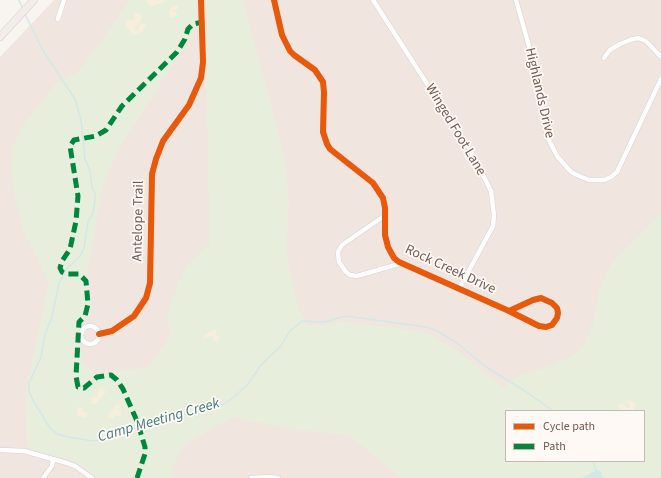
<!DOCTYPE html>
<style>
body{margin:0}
#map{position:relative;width:661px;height:478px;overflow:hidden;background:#f8f4f0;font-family:"Source Sans 3",sans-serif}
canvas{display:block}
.legend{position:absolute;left:505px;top:410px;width:140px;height:52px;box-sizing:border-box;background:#fef9f4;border:1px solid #c8b9b3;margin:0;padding:5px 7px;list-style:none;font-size:12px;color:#765a51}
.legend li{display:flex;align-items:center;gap:8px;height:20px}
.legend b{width:20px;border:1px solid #c8b9b3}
</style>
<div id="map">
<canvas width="661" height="478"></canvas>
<ul class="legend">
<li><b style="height:5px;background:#e8590c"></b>Cycle path</li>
<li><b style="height:5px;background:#00873e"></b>Path</li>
</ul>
</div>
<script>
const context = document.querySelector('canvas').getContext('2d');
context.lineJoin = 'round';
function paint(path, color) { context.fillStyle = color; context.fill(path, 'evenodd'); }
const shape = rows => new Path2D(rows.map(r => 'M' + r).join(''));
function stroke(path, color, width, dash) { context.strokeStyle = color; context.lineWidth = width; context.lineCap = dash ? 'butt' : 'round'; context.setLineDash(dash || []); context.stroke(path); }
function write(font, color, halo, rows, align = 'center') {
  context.font = font + ' "Source Sans 3",sans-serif'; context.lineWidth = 3.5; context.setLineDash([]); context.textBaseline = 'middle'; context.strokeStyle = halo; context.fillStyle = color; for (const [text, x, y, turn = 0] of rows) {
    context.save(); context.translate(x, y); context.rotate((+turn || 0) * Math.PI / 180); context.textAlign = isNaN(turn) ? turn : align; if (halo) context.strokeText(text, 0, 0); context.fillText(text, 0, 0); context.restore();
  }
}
paint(shape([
 [54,0,661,0,661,478,0,478,0,57],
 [506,411,644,411,644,461,506,461]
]), '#f0e6df');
paint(shape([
 [130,0,195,0,198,25,118,150,103,184,87,272,90,305,85,319,81,323,78,345,83,363,96,374,149,367,171,335,167,317,177,287,188,265,210,243,206,73,207,24,205,0,243,0,284,155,289,204,286,253,298,307,307,325,320,326,338,322,390,327,429,334,455,349,504,388,515,377,555,365,574,355,584,346,593,325,600,288,611,264,661,213,661,478,603,478,603,476,591,473,582,478,401,478,350,436,275,426,233,417,185,444,170,470,173,478,96,478,87,469,69,459,27,448,26,389,49,283,23,229,14,193,11,151,21,128,56,83,79,72],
 [506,411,644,411,644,461,506,461]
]), '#e8eedc');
paint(shape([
 [147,0,165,0,162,3,152,6,148,4],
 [175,5,178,6,178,9,173,10,172,11,176,12,177,16,171,18,169,16,169,13,171,8],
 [135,13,139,13,142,17,140,22,134,28,135,30,138,30,140,24,144,23,146,26,143,31,135,35,131,34,130,29,127,29,125,26,128,20,134,20],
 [215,329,217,330,216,334,220,337,218,341,214,341,213,337,210,336,205,339,203,339,205,334],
 [100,388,103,388,106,392,97,403,92,404,91,399,96,396,98,398,98,391],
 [629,400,635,403,635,406,633,411,625,411,624,410,616,411,617,409,620,409,618,405,620,403,623,404,627,408,629,408,630,404,626,403,626,401],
 [117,404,120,405,121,406,118,410,121,411,121,414,120,416,115,415,113,418,108,418,109,413,114,409,114,406],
 [79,407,84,409,82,412,86,412,87,414,87,416,85,418,77,415,77,411]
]), '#f7eedc');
paint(shape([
 [597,470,601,472,603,478,582,478]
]), '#d2e8e8');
stroke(shape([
 [19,0,23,9],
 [25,14,43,51,75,99,81,120,85,159,90,171,92,188,95,193,95,199,93,213,88,222,84,248,80,256,66,270,59,283,52,317,45,334,41,357,29,383,29,392,34,402,50,428,56,433,63,436,93,441,102,440,161,419,202,411,224,404,234,397,248,384,261,365,281,346,289,332,302,321,324,322,346,316,426,327,436,330,458,344,486,367,525,391,553,411],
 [593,461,596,471]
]), '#d2e8e8', 1.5);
const minor = shape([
 [274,0,282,35,290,51,294,55,315,70,323,82,324,92,323,132,327,144,330,149,373,183,383,198,385,208,385,235,388,247,394,258,399,262,509,311,539,326,546,327,552,325,557,318,558,313,557,308,552,303,541,298,533,300,509,311],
 [373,0,473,155,491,191,494,215,493,226,459,289],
 [516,0,536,71,547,136,557,156,571,172,577,175,589,180,604,180,611,177,617,172,661,79],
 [58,19,64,0],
 [604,58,610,50,620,44,630,40,638,38,646,41,661,57],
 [384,216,342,245,338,252,339,262,346,272,350,275,357,276,402,263],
 '81 335a9 9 0 1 1 18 0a9 9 0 1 1-18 0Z',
 [99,334,112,331,134,316,146,298,150,283,152,174,156,159,163,141,189,105,201,78,203,62,201,0],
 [0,450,24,451,67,463,75,466,92,478],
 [43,478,52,466,53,459],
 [251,478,269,477,278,478]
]);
const primary = shape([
 [0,37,34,0]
]);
stroke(minor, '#d7d0cc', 5.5);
stroke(primary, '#d9d0cd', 8);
stroke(minor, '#fefdfd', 4.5);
stroke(primary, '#f2ede8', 7);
stroke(shape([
 [137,478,145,454,145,447,137,421,123,389,117,380,111,375,97,377,84,388,78,387,76,376,79,322,85,316,88,304,86,281,79,274,66,274,62,272,60,268,62,261,70,249,76,221,78,196,70,146,74,140,96,136,106,130,122,106,177,52,185,39,188,29,193,24,203,22]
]), '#00873e', 5, [10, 5]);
stroke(shape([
 [274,0,282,35,290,51,294,55,315,70,323,82,324,92,323,132,327,144,330,149,373,183,383,198,385,208,385,235,388,247,394,258,399,262,509,311,539,326,546,327,552,325,557,318,558,313,557,308,552,303,541,298,533,300,509,311],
 [99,334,112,331,134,316,146,298,150,283,152,174,156,159,163,141,189,105,201,78,203,62,201,0]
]), '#e8590c', 6);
write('14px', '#765a51', '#fef9f4', [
 ["Highlands Drive",539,93,77],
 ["Winged Foot Lane",455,130,59],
 ["Antelope Trail",139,221,-89],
 ["Rock Creek Drive",450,270,25]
]);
write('italic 15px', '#487b7f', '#fef9f4', [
 ["Camp Meeting Creek",159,421,-16]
]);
</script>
